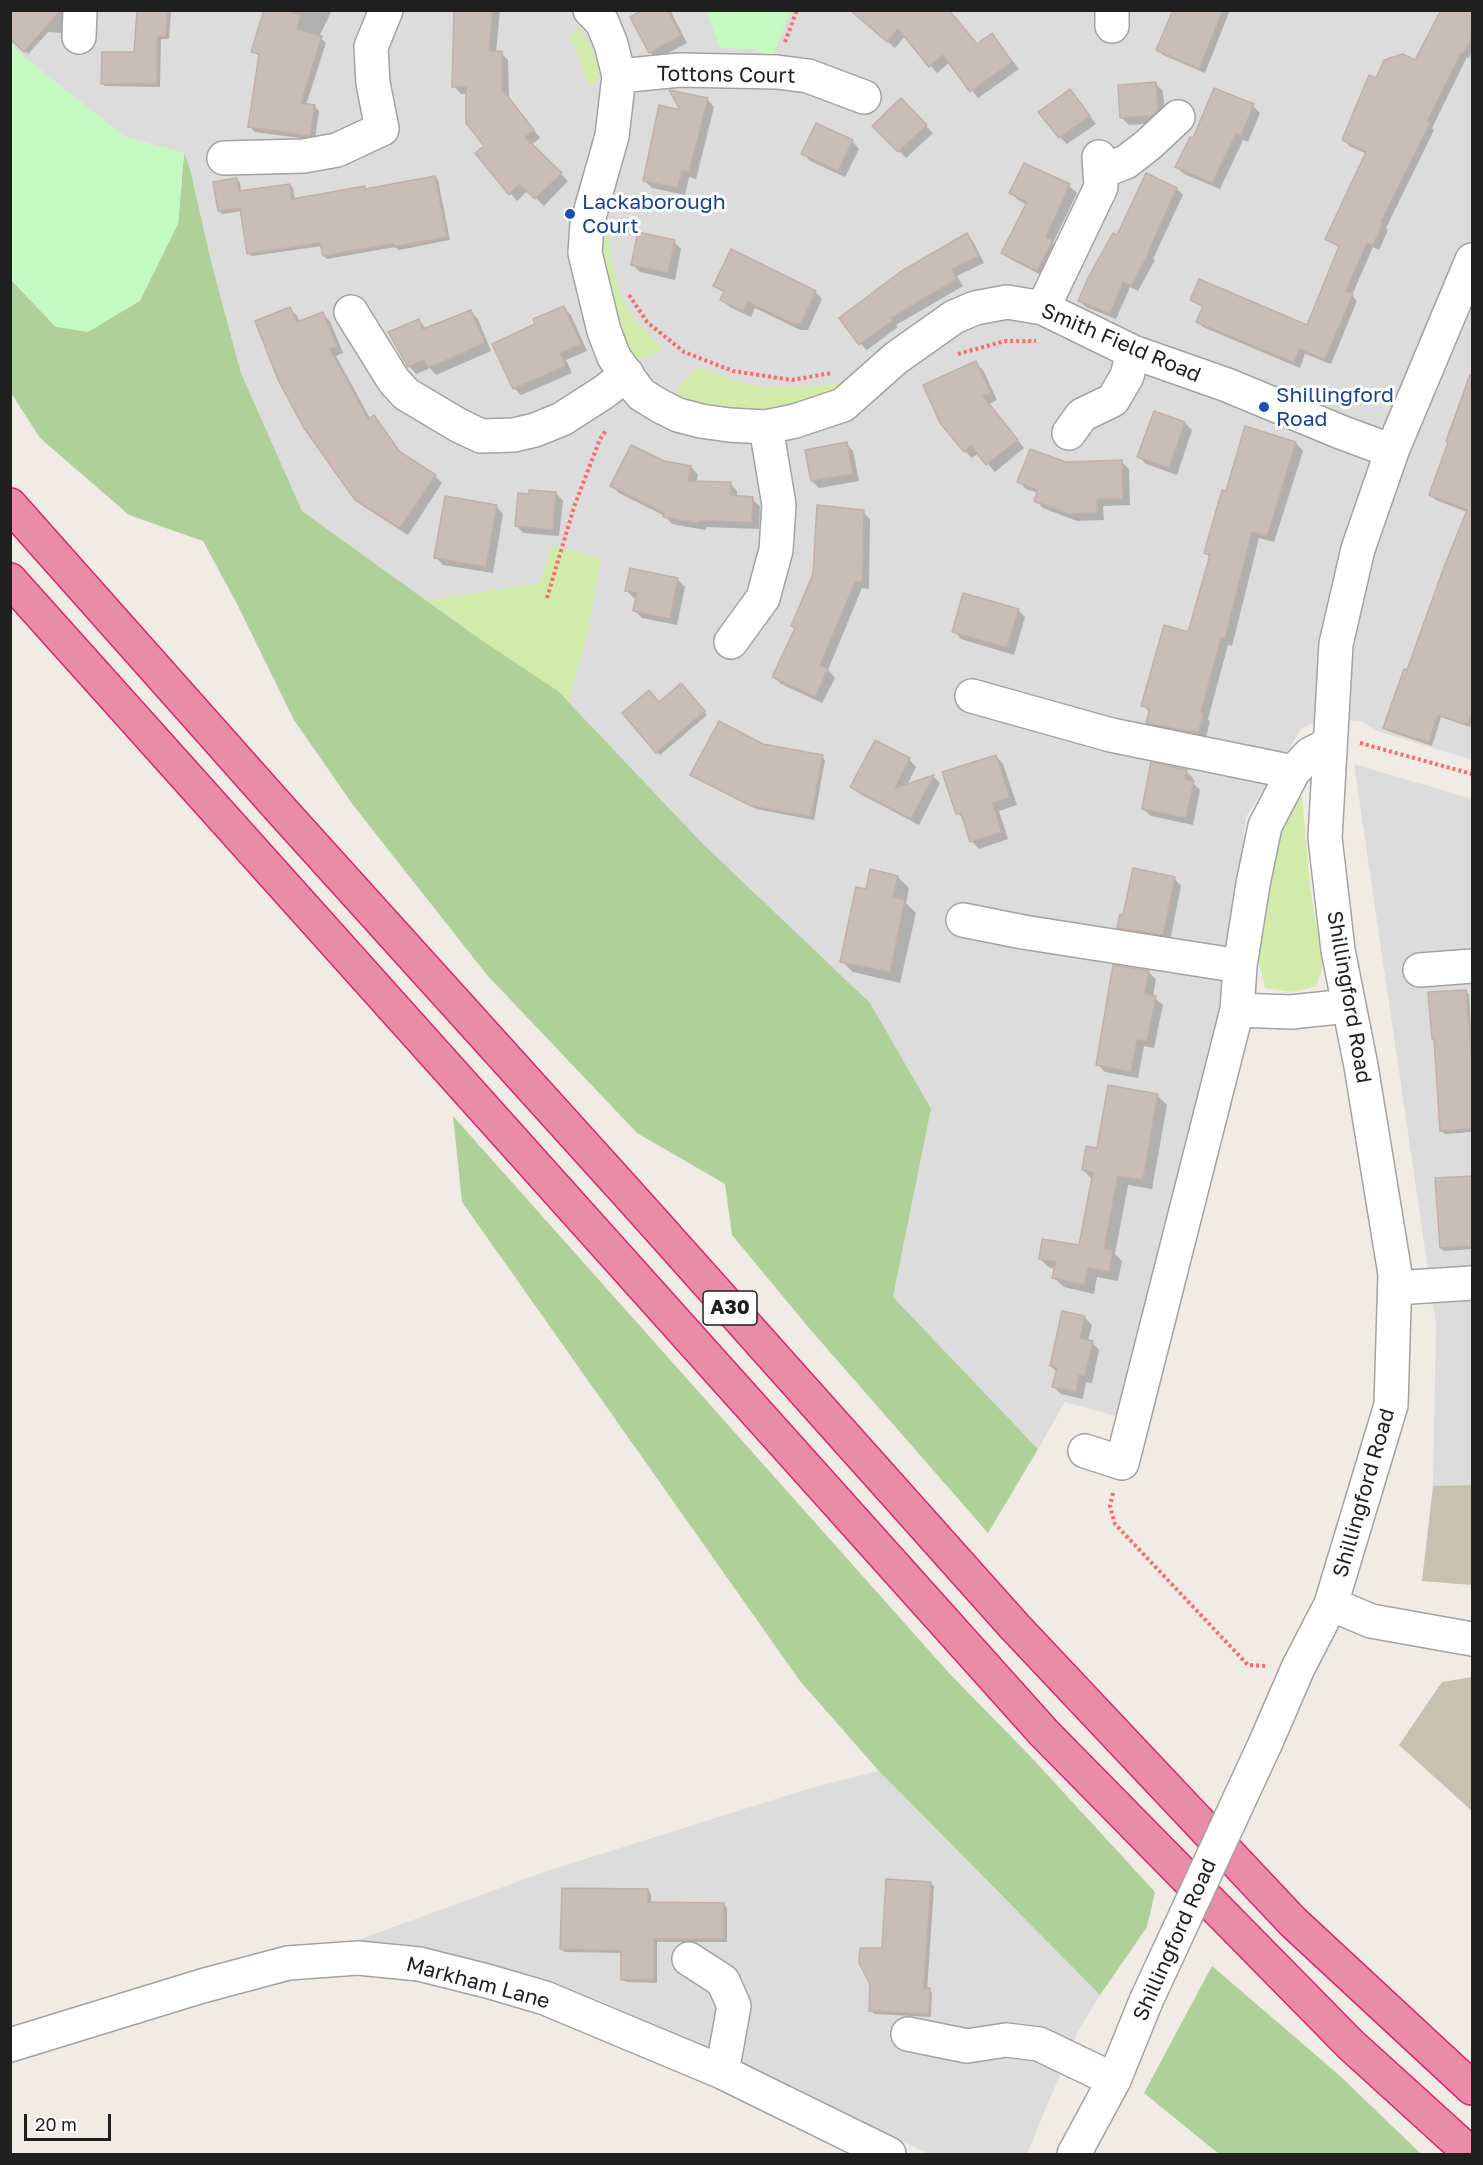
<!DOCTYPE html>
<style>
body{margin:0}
#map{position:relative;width:1483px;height:2165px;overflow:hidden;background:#f0ebe5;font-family:"Golos Text",sans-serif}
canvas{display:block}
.frame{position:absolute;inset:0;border:12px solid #1f1f1f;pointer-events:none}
.scale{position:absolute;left:24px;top:2114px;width:87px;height:27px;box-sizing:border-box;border:3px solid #1f1f1f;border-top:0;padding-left:8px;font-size:18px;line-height:21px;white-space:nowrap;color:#1f1f1f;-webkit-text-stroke:4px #fff;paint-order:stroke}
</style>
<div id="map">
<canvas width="1483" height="2165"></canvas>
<div class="frame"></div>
<div class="scale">20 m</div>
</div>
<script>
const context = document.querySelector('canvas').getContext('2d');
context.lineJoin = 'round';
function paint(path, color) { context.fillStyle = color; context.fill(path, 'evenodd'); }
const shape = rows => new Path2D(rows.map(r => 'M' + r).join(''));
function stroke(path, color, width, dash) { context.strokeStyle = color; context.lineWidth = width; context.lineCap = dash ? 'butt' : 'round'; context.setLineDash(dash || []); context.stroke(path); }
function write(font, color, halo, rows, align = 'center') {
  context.font = font + ' "Golos Text",sans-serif'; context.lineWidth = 6; context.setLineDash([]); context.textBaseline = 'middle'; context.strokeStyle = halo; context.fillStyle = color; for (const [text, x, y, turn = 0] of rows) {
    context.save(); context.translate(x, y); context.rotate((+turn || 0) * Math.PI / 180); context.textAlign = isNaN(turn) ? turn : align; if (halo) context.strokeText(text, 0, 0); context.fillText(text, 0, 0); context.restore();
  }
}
paint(shape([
 [10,11,1472,11,1472,760,1378,731,1360,721,1319,719,1302,728,1246,817,1227,998,1127,1419,1065,1402,1038,1449,893,1297,931,1109,704,845,558,691,477,637,302,511,241,373,212,265,189,165,184,153,125,137,24,57,11,43],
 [1354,764,1472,799,1472,1485,1433,1486,1436,1324],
 [879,1771,1100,1995,1078,2031,1027,2154,929,2154,767,2077,599,2000,469,1960,358,1940,544,1872,814,1787]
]), '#dddcdc');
paint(shape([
 [1472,1485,1472,1585,1422,1581,1433,1486],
 [1472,1677,1472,1811,1399,1745,1442,1682]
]), '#c5c2b0');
paint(shape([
 [577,28,587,40,601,75,591,86,584,75,577,52,569,37],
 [608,218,611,257,620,295,636,321,662,348,654,355,632,359,600,281,601,220],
 [698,367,729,379,762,387,793,388,846,382,802,404,765,411,723,407,678,398,678,387],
 [552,545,601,559,587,635,569,702,558,691,477,637,426,600,540,583],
 [1302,796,1310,887,1323,966,1316,986,1294,992,1265,988,1259,961,1270,857,1285,817]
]), '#d1ebaa');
paint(shape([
 [184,153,189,165,212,265,241,373,302,511,477,637,558,691,704,845,870,1003,931,1109,893,1297,1038,1449,988,1533,809,1328,732,1235,725,1184,637,1133,487,975,353,805,294,720,236,602,203,541,129,515,40,438,11,393,10,279,56,327,178,224],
 [453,1116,949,1673,1031,1757,1155,1892,1147,1927,1100,1995,879,1771,800,1681,462,1202],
 [1212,1966,1339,2075,1421,2154,1219,2154,1144,2093]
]), '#afd099');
paint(shape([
 [706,11,790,11,773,57,754,49,720,48],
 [11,43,24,57,125,137,184,153,178,224,140,301,88,332,56,327,11,279]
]), '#c4fac2');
paint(shape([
 [10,10,65,10,63,33,48,32,28,54,10,37],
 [138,10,171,10,169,39,161,39,160,87,105,86,102,83,135,54],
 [266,10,332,10,319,37,326,43,306,105,314,106,319,111,315,140,255,132,250,127,260,57,253,51],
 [455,10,500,10,496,53,501,53,508,60,509,98,540,138,531,145,568,181,544,206,528,190,517,201,477,154,486,147,467,94,461,94,454,86],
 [646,10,670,10,687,43,657,59,650,52],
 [851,10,977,46,992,35,1019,69,978,98,950,62,937,73,905,36,895,48],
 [1174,10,1230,10,1205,73,1163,55,1158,50],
 [1472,10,1472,52,1469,58,1467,57,1432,128,1434,130,1386,228,1388,230,1379,250,1373,247,1352,295,1357,301,1331,364,1305,354,1300,368,1203,327,1198,322,1204,308,1192,300,1308,327,1340,248,1326,239,1367,154,1349,146,1344,140,1376,79,1416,62],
 [1156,84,1163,91,1165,117,1159,123,1129,125,1122,118],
 [1070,91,1096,124,1067,144,1060,137],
 [707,99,714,107,696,179,689,177,685,195,652,188,645,181,683,113],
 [901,100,933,133,906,158,874,126],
 [1253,106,1260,113,1248,142,1243,140,1220,189,1184,174,1177,167,1193,140],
 [852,141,859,149,845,177,810,161,803,153],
 [1025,165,1069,186,1077,193,1053,243,1059,249,1045,277,1010,259,1003,252,1027,205,1018,200,1011,193],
 [1146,175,1177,189,1183,195,1153,259,1155,260,1138,291,1130,287,1116,319,1086,307,1080,301,1117,237],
 [435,177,438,180,450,240,399,250,395,247,327,259,324,256,322,246,252,256,248,253,242,211,222,214,219,211,237,180,240,183,241,192,290,185,293,188,295,200,364,188,367,190],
 [967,235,973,241,984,263,957,276,963,286,896,325,898,327,867,350,861,344],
 [674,242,681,249,675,280,640,272,632,264],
 [715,286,815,292,822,299,808,330,800,330,755,308,751,317,730,307,722,300,725,294],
 [563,307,571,315,587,351,566,360,572,373,521,395,514,388,537,325],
 [290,308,297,316,300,323,322,314,330,321,343,353,336,356,371,420,374,417,381,424,403,455,435,476,442,483,408,535,364,507,356,499],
 [470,311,478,319,491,351,436,375,430,368,416,374,409,366,418,320,427,329],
 [976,363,983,370,997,400,989,404,1024,448,995,472,979,453,972,458,965,451],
 [1472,415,1472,514,1436,500,1430,495],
 [1185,423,1192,430,1177,475,1146,464,1139,457],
 [1246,428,1296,443,1303,451,1274,542,1259,538,1232,646,1228,645,1208,719,1210,722,1205,740,1154,730,1147,722,1150,713,1143,705,1189,633,1210,558,1205,552,1227,493],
 [846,444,853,451,859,481,819,488,812,481],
 [1122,462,1129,469,1130,505,1103,506,1104,520,1077,521,1043,508,1035,500,1038,493,1026,489,1019,482,1066,463],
 [664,463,691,467,698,475,696,482,730,483,737,491,737,497,752,499,760,506,759,529,706,527,705,530,672,524,665,516,619,493,612,486],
 [556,493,563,501,559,536,523,533,516,525],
 [496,506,503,514,493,573,443,565,436,557],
 [863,512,870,519,869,589,862,588,828,670,835,678,822,703,781,684,774,677,796,630,792,626],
 [1472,529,1472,719,1470,727,1441,717,1432,746,1388,731,1385,728,1408,672],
 [677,579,685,587,677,625,642,618,635,611,637,598,634,598,626,590],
 [1018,610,1025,617,1014,655,961,639,954,631],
 [681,685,707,715,660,755,657,752,659,704],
 [996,756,1003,764,1017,805,999,811,1008,839,979,849,972,841,965,821,958,813],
 [822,757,825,760,814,820,756,809,692,775],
 [909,759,916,767,907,785,934,777,940,783,919,825,860,794,852,787],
 [1186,771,1193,778,1192,782,1200,790,1193,825,1151,816,1143,809],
 [898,877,909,888,906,903,916,913,900,983,853,972,842,961,867,891],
 [1174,878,1181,886,1170,941,1126,935,1119,927,1124,917],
 [1148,972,1156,979,1153,997,1163,1005,1154,1048,1144,1046,1138,1078,1105,1072,1098,1065],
 [1466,991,1469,995,1472,1044,1472,1132,1445,1134,1442,1131,1436,1041,1433,1038],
 [1157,1095,1167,1105,1152,1189,1128,1185,1115,1254,1122,1261,1118,1281,1097,1277,1094,1294,1064,1287,1054,1278,1056,1269,1050,1268,1040,1259,1080,1247,1093,1180,1083,1170,1098,1150],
 [1472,1177,1472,1249,1444,1251,1441,1248],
 [1084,1317,1092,1325,1088,1341,1092,1342,1099,1350,1092,1383,1086,1382,1083,1399,1061,1394,1054,1387,1057,1372,1051,1366],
 [930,1883,934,1886,927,1990,932,1993,931,2017,874,2014,871,2011,883,1950],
 [648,1890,651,1894,651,1904,724,1904,727,1908,727,1942,657,1942,657,1983,626,1982,623,1979,623,1953,565,1952,561,1949]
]), '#0003');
const building = shape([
 [10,10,61,10,24,52,10,39,10,10],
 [137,10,168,10,166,37,158,36,157,84,101,84,102,52,134,52,137,10],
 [264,10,286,10,301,15,297,29,322,36,301,103,315,105,310,136,248,127,259,54,251,52,264,10],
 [454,10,493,10,489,51,502,51,502,89,534,130,525,137,562,173,535,199,519,184,509,195,475,153,484,146,466,123,466,87,452,87,454,10],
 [643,10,668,10,681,36,649,53,630,17,643,10],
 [850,10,949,10,977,44,992,33,1012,62,970,92,943,55,929,67,898,29,887,42,850,10],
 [1173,10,1223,10,1199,69,1156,50,1173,10],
 [1441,10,1473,10,1473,36,1463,54,1461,53,1427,122,1430,123,1381,222,1383,223,1373,245,1367,243,1346,291,1353,294,1325,360,1300,349,1294,363,1196,322,1203,306,1190,300,1199,279,1307,325,1339,246,1325,239,1366,152,1342,140,1369,75,1376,78,1384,60,1403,54,1415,60,1441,10],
 [1156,82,1158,110,1151,116,1120,118,1118,85,1156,82],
 [1214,88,1254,104,1241,136,1236,134,1212,183,1175,167,1190,137,1193,138,1214,88],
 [1070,89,1090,116,1059,138,1038,112,1070,89],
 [669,90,708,98,689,172,682,171,678,188,643,181,659,105,680,110,669,90],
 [901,98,927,125,898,152,872,126,901,98],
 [816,123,853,140,838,171,801,154,816,123],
 [1024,163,1070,184,1046,237,1053,240,1037,271,1001,253,1027,202,1009,193,1024,163],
 [1146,173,1177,188,1148,252,1149,253,1131,286,1123,282,1110,314,1078,301,1089,276,1113,233,1117,235,1146,173],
 [435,176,447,237,394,247,393,244,323,256,320,243,247,254,240,208,218,211,213,182,237,178,239,191,290,184,292,199,365,186,365,189,435,176],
 [638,232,675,240,668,273,631,265,638,232],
 [967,233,979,256,952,269,957,279,891,318,893,320,859,345,839,318,900,272,967,233],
 [731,249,816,291,801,323,791,323,748,302,743,311,720,300,724,291,713,286,731,249],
 [564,306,581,344,560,353,566,366,513,389,492,344,535,324,533,319,564,306],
 [290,307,297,322,323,312,337,346,330,349,368,419,374,415,399,451,436,475,400,528,355,500,304,428,279,382,255,321,290,307],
 [471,310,485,343,428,368,424,360,408,367,388,332,419,319,423,329,471,310],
 [976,361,991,393,983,396,1018,440,986,465,971,446,964,452,940,423,923,385,976,361],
 [1470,375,1473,376,1473,708,1467,725,1438,715,1429,743,1383,728,1404,669,1407,670,1444,567,1467,510,1429,495,1448,442,1446,441,1470,375],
 [1154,411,1185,422,1169,468,1137,457,1154,411],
 [1245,426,1296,442,1267,536,1252,532,1225,639,1221,638,1201,712,1204,713,1198,733,1146,723,1150,708,1141,706,1164,625,1188,632,1210,555,1204,553,1222,490,1226,491,1245,426],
 [847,442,853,474,811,481,805,450,847,442],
 [631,445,664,461,691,466,688,481,731,482,731,495,753,497,752,522,699,521,698,523,663,517,664,513,610,486,631,445],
 [1030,449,1066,462,1122,460,1123,499,1097,499,1097,513,1069,514,1034,501,1038,490,1017,482,1030,449],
 [529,490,556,492,553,530,515,526,518,493,529,494,529,490],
 [445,496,497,505,486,567,434,558,445,496],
 [817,505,864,510,863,561,862,582,855,582,820,665,828,669,815,697,772,677,795,628,791,626,813,574,817,505],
 [630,568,678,578,670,619,633,611,637,593,625,591,630,568],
 [963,593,1019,609,1007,648,952,632,963,593],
 [681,683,705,711,656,753,622,713,649,690,659,702,681,683],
 [719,721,763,744,823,755,811,817,751,806,690,775,719,721],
 [875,740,910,758,895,788,934,775,911,819,850,787,875,740],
 [996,755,1010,798,992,803,1002,832,970,842,961,813,956,814,942,772,996,755],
 [1151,762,1187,770,1184,779,1194,781,1186,818,1142,809,1151,762],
 [1133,868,1175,877,1163,935,1117,928,1120,914,1123,915,1133,868],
 [870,869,898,876,893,897,905,900,890,972,840,962,856,887,866,889,870,869],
 [1113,965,1149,971,1145,994,1156,996,1147,1041,1137,1040,1131,1072,1096,1065,1113,965],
 [1466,990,1473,1074,1473,1129,1440,1131,1434,1039,1432,1039,1428,992,1466,990],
 [1108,1085,1158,1094,1143,1180,1118,1176,1104,1249,1113,1250,1109,1272,1088,1268,1084,1285,1052,1278,1056,1262,1039,1259,1042,1239,1079,1245,1093,1172,1082,1170,1086,1146,1097,1148,1108,1085],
 [1473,1176,1473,1246,1440,1248,1435,1178,1473,1176],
 [1062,1311,1085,1316,1080,1338,1093,1341,1085,1377,1079,1375,1076,1392,1052,1387,1057,1368,1050,1366,1062,1311],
 [886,1879,931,1882,924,1988,930,1988,929,2014,869,2011,870,1984,859,1963,860,1948,882,1948,886,1879],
 [562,1888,648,1889,648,1902,724,1903,724,1939,654,1939,654,1980,621,1980,621,1951,560,1949,562,1888]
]);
paint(building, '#c8bdb8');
stroke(building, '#c2b0a7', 1.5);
const minor = shape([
 [590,10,602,22,611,44,619,76,612,136,587,224,585,253,604,331,614,357,636,388,642,395,660,406,678,415,701,421,729,425,766,427,795,421,843,405,896,358,954,317,975,308,1007,302,1043,308,1133,352,1227,385,1343,433,1392,451],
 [1112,26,1112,10],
 [79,37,80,10],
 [619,76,680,70,777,72,808,76,864,97],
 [224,158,304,156,337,150,382,129,373,83,371,47,386,10],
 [1100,172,1126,162,1148,145,1178,117],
 [1043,308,1101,187,1099,157],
 [351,312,394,381,406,394,458,425,481,436,514,435,535,430,562,419,604,392,627,374],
 [1069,433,1082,415,1113,400,1127,376,1133,352],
 [731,642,763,598,776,550,779,505,766,427],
 [972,696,1111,735,1293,772],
 [963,920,1023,932,1240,966],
 [1420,970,1472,966],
 [1237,1010,1291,1012,1348,1006],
 [1395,1288,1472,1283],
 [1085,1451,1122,1463,1237,1010,1240,966,1253,884,1265,826,1293,772,1310,754,1330,744],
 [1331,1604,1371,1621,1472,1639],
 [1266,1742,1298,1668,1331,1604,1391,1405,1395,1274,1361,1066,1338,950,1325,838,1336,644,1358,549,1392,451,1472,260],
 [689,1959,723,1981,734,2006,722,2072],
 [908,2034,967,2046,1006,2040,1039,2044,1114,2080],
 [10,2045,202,1986,288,1963,358,1958,419,1964,487,1981,545,1998,722,2072,889,2154],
 [1074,2154,1114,2080,1146,2001]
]);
const highway = shape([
 [10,505,282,811,639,1206,1015,1627,1293,1922,1472,2088],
 [10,580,1044,1733,1351,2045,1471,2154]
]);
stroke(minor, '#a3a3a3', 36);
stroke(highway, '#de2278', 36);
stroke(shape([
 [785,42,797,10],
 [629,295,647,322,684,352,733,371,792,380,831,373],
 [958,354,1005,341,1036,341],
 [547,598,574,507,600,439,606,430],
 [1360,743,1472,774],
 [1113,1493,1110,1506,1115,1524,1248,1665,1266,1666]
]), '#fc6a6c', 4, [3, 3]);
stroke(minor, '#fff', 33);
stroke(highway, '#e88ca7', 33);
const minorBridge = shape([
 [1146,2001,1266,1742]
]);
stroke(minorBridge, '#a3a3a3', 36, []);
stroke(minorBridge, '#fff', 33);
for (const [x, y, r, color] of [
 [570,214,6,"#1a4fb4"],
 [1264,407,6,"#1a4fb4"]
]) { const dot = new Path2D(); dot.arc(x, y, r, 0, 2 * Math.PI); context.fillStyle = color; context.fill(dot); stroke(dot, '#fff', 2); }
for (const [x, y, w] of [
 [730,1308,54]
]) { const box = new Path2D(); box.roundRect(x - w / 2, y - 17, w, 34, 4.5); context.fillStyle = '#fff'; context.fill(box); stroke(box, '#1f1f1f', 1.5); }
write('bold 20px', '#1f1f1f', null, [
 ["A30",730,1308]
]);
write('21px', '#1f1f1f', '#fff', [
 ["Tottons Court",726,75,1],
 ["Smith Field Road",1121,343,23],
 ["Shillingford Road",1349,997,80],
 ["Shillingford Road",1364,1493,-74],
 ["Shillingford Road",1175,1940,-66],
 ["Markham Lane",478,1983,15]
]);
write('21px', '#164399', '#fff', [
 ["Lackaborough",582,202],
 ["Court",582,226],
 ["Shillingford",1276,395],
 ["Road",1276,419]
], 'left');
</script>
